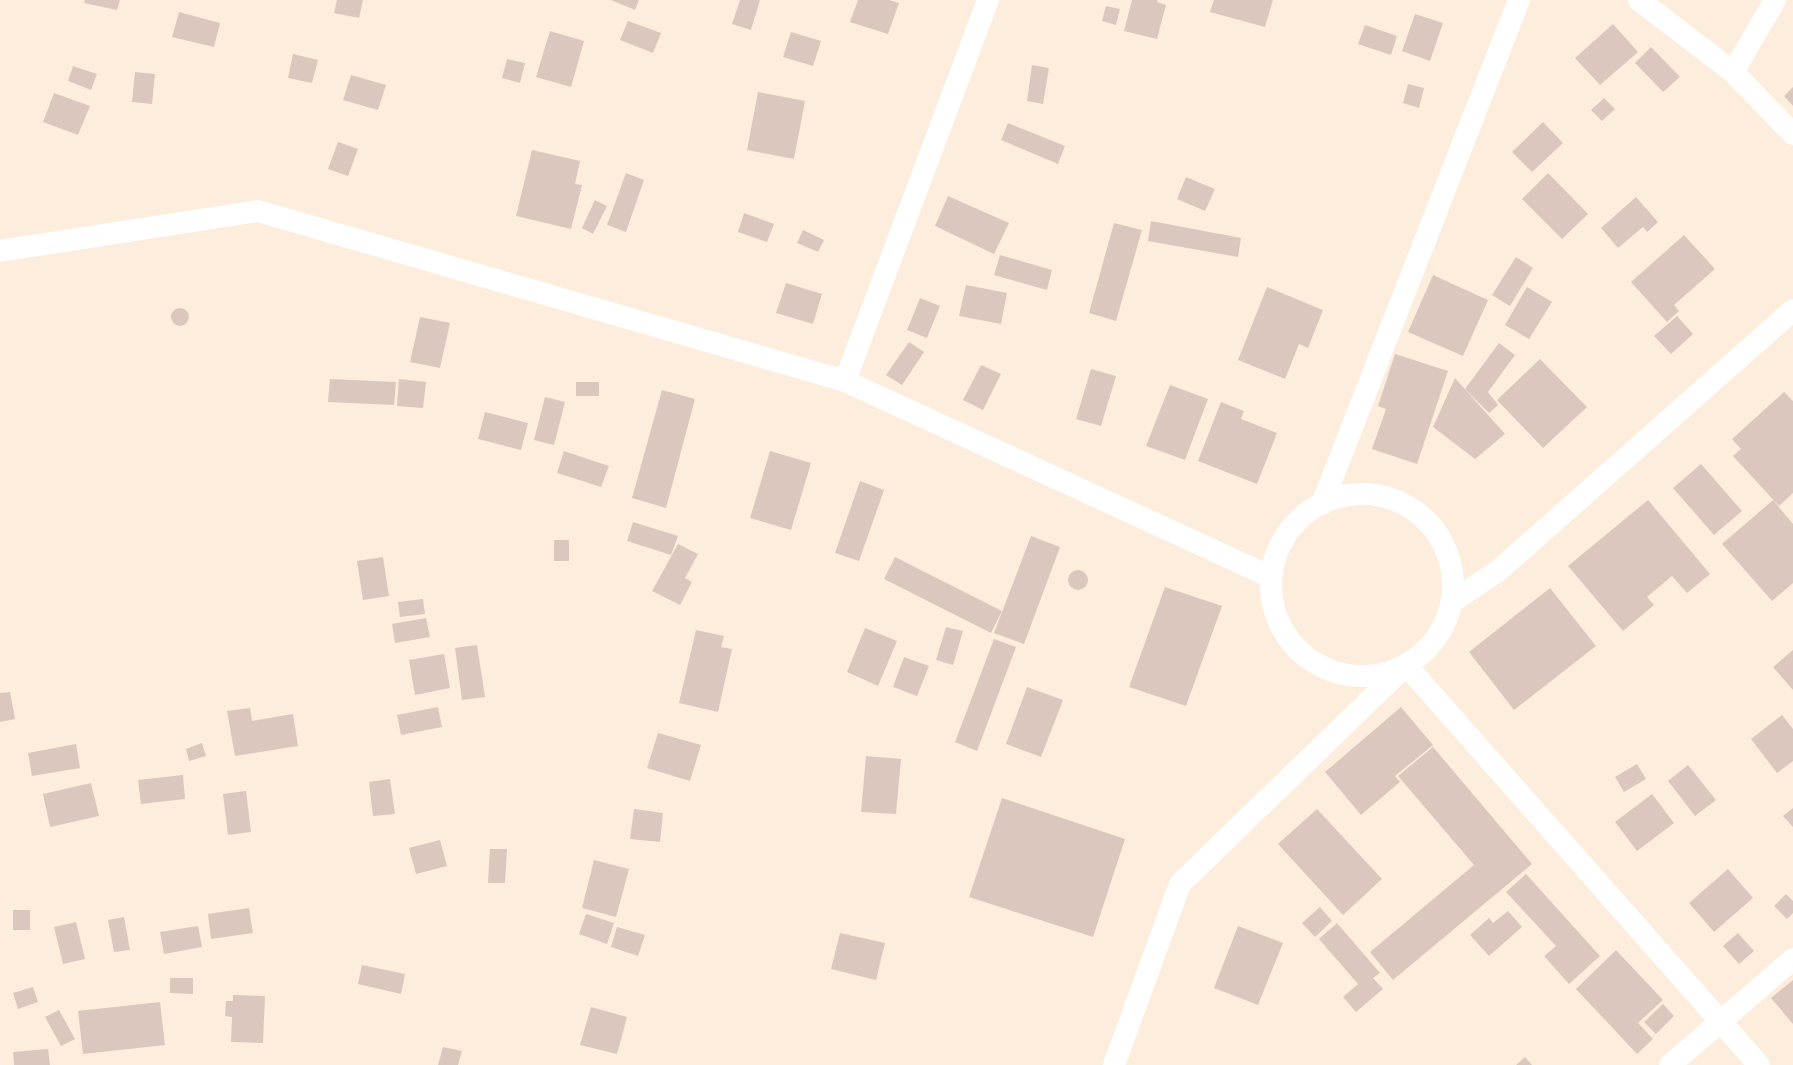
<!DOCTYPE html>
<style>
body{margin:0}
canvas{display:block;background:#fceddc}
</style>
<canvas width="1793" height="1065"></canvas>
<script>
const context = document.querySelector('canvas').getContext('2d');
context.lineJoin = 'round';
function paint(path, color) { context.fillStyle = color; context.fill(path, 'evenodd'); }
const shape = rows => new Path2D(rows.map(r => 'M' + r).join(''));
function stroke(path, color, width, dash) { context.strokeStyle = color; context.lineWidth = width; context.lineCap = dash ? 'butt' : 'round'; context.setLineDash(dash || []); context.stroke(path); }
paint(shape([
 [85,0,120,0,117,10,84,3],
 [337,0,363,0,359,18,334,13],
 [611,0,639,0,635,10],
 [740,0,760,0,751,30,732,24],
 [858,0,889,0,899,3,888,34,850,22],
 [1132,0,1158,0,1157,2,1166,5,1157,39,1124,31],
 [1214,0,1273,0,1265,27,1210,12],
 [1106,6,1120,9,1116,25,1102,21],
 [179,12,220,23,214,47,172,37],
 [1415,14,1443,23,1430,61,1402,51],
 [628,21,661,33,653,53,620,40],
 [1613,24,1638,52,1600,85,1575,58],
 [1365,25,1397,36,1391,55,1358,44],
 [550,31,584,41,571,87,536,77],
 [791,32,821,41,813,66,783,57],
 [1651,47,1680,77,1663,92,1635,63],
 [293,54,318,60,312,83,288,78],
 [507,59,525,63,520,83,502,78],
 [1032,65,1049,68,1043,104,1027,101],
 [73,66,97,74,91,90,68,81],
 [135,72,155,74,152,104,132,102],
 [351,75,386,85,378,110,343,100],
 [1408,84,1424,88,1419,108,1403,103],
 [1793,87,1793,106,1784,96],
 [758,92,805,101,794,159,747,150],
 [54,93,90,106,78,135,43,122],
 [1604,98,1615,109,1602,121,1591,110],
 [1543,122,1563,143,1532,172,1512,152],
 [1008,123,1065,146,1058,164,1001,140],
 [338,142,358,149,348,176,328,169],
 [532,150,580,161,575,184,582,185,571,229,516,216],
 [626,173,644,180,626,232,607,225],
 [1548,173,1588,214,1562,239,1522,199],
 [1186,177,1215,189,1205,211,1177,199],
 [948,196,1009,223,994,254,935,226],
 [1636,197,1658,222,1647,232,1643,227,1618,248,1601,228],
 [595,200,607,206,593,234,582,228],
 [744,213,774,224,767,242,738,232],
 [1151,221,1241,238,1238,257,1148,241],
 [1114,223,1142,230,1116,321,1089,313],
 [803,230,824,240,818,252,797,243],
 [1684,235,1715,269,1674,305,1679,311,1667,322,1631,282],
 [1000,255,1052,270,1047,290,994,275],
 [1516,257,1533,268,1510,306,1492,295],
 [1433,275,1488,300,1463,356,1408,332],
 [786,283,822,294,813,324,776,313],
 [966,285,1007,293,1001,324,959,316],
 [1267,287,1323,310,1308,348,1299,344,1285,379,1238,360],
 [1527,287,1552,302,1529,339,1505,325],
 [920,298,940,306,927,338,907,330],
 '171 317a9 9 0 1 1 18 0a9 9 0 1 1-18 0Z',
 [1677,316,1693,334,1671,354,1654,336],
 [420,317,450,323,440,368,410,362],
 [909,342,924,352,902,385,886,375],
 [1499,343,1515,355,1488,392,1498,405,1489,413,1465,389],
 [1395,354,1448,371,1417,464,1372,449,1386,409,1378,406],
 [1540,359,1587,407,1543,448,1497,400],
 [981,365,1001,374,983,410,963,400],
 [1091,369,1116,376,1101,426,1076,419],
 [1455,378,1505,434,1475,459,1433,427],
 [330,379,396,382,394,405,328,402],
 [399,379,426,382,423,408,397,406],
 [576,382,599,382,599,396,576,396],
 [1170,385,1208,399,1185,460,1146,446],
 [662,390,695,399,666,508,632,498],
 [1784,392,1793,401,1793,493,1779,506,1733,456,1741,449,1732,439],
 [545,397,565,402,554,445,534,440],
 [1221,402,1244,411,1241,419,1277,433,1257,484,1198,461],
 [485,412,528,423,521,450,478,439],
 [564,451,609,466,601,487,557,473],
 [770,451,811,463,791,530,750,518],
 [1701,464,1742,511,1714,535,1673,488],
 [860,481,884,490,859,561,835,553],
 [1648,500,1710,574,1687,593,1672,576,1647,597,1654,605,1623,631,1568,566],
 [1773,500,1793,524,1793,583,1772,601,1722,544],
 [633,522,678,536,671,555,627,541],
 [1031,536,1060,547,1024,644,994,633],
 [554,540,569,540,569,561,554,561],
 [678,544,698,554,685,578,692,582,680,605,652,591],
 [383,557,389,596,363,600,357,561],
 [895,557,1002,611,991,633,884,579],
 '1068 580a10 10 0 1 1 20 0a10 10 0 1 1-20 0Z',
 [1165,587,1222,606,1186,706,1129,687],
 [1550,588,1596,646,1514,710,1469,652],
 [423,599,425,614,400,617,398,602],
 [426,618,430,637,395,643,392,624],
 [946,627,963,631,953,665,936,660],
 [865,628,897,641,878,686,847,672],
 [696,630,724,636,721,647,732,649,718,712,679,703],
 [994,639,1016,647,977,751,955,742],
 [477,645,485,697,462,700,455,648],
 [1793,650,1793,690,1773,667],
 [444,654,450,688,415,695,409,660],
 [904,657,929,666,917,696,893,687],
 [1027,687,1063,700,1041,757,1006,744],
 [10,692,15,719,0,722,0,693],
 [438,707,442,727,401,735,397,715],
 [1401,707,1433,745,1395,776,1400,782,1361,815,1325,772],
 [250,708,252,721,293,714,298,746,235,756,227,711],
 [1782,715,1793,729,1793,761,1777,773,1751,739],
 [658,733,701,745,690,781,647,768],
 [202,743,206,756,189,761,186,749],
 [76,744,80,768,32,776,28,753],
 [1433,747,1532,864,1393,980,1370,952,1474,865,1398,776],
 [866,756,901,759,896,814,861,812],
 [1637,764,1646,779,1624,792,1615,777],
 [1688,765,1716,800,1695,816,1668,781],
 [183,775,185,799,141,804,138,780],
 [390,779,395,814,373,816,369,782],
 [91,783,99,816,50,827,43,794],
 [246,791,251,832,228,835,223,794],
 [1652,794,1674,823,1637,851,1615,822],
 [1002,798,1125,839,1093,937,969,897],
 [1793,808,1793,827,1783,816],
 [634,809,663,813,660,842,630,839],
 [1317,809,1382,879,1343,915,1278,844],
 [440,840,447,866,416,874,409,848],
 [490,849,507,849,505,883,488,883],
 [594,860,629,869,616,917,582,908],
 [1728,869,1753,898,1714,932,1689,903],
 [1526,874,1600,956,1569,984,1544,956,1556,946,1506,892],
 [1786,894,1793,901,1793,913,1787,919,1774,906],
 [1320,907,1332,921,1315,937,1302,923],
 [249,908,253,933,211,939,208,914],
 [13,910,30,910,30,930,13,930],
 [1508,911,1522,927,1489,956,1470,935,1489,918,1493,923],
 [586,914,614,923,607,944,579,934],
 [124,917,130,950,114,952,108,920],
 [76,922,85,959,63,964,54,927],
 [1337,923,1380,973,1373,978,1383,989,1356,1012,1343,997,1358,984,1319,939],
 [198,926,202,947,164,954,160,932],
 [1238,926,1283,943,1258,1005,1214,988],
 [617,927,645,935,638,956,611,947],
 [840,933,885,943,876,980,831,969],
 [1738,933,1754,951,1739,964,1723,946],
 [1616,950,1663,1000,1638,1023,1653,1039,1637,1054,1576,989],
 [362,965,405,974,401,994,358,984],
 [170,978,193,978,193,994,170,993],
 [1793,980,1793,1024,1771,998],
 [33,987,38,1002,18,1009,13,993],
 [233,995,265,996,263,1043,231,1042,232,1017,225,1016,226,1001,233,1001],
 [160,1002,165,1045,83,1054,78,1011],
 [1663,1004,1674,1016,1656,1034,1644,1022],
 [591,1007,627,1017,617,1054,580,1045],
 [59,1010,75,1039,61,1046,45,1017],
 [443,1047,462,1051,458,1065,438,1065],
 [48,1049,50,1065,14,1065,13,1052],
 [1525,1057,1532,1065,1516,1065]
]), '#dcc7be');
stroke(shape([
 [1639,0,1733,72,1793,134],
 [1733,72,1775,0],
 [0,251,258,211,845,381,1271,577],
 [845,381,988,0],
 '1271 585a91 91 0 1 1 182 0a91 91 0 1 1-182 0Z',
 [1322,504,1519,0],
 [1453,601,1498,571,1793,310],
 [1114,1065,1180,884,1406,665,1759,1065],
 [1670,1065,1793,959]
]), '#fff', 22);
</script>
